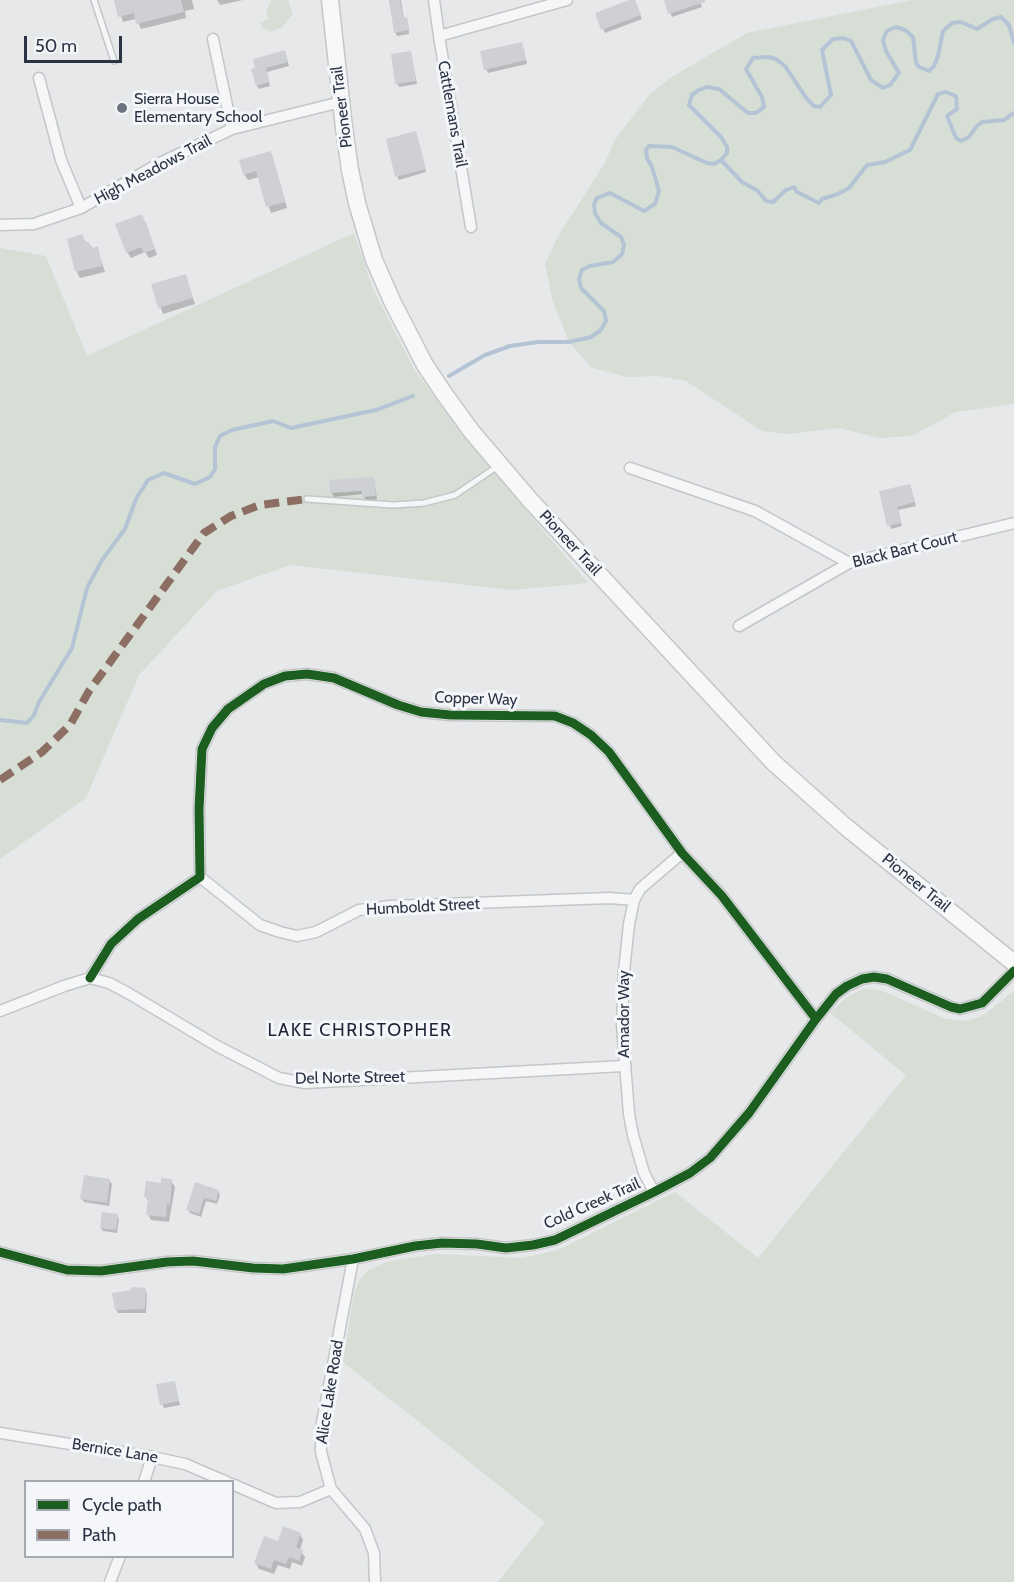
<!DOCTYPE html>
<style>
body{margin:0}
#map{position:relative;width:1014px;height:1582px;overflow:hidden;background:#e6e8ea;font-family:Cabin,sans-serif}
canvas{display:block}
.legend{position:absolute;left:24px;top:1480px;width:210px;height:78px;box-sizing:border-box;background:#f4f6f9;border:2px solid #a4a8b1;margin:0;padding:8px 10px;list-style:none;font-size:18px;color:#2b3445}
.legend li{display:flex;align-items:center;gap:12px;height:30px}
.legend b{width:30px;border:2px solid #a4a8b1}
.scale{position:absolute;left:24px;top:36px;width:98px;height:27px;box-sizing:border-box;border:3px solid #2b3445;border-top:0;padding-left:8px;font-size:18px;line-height:21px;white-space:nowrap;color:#2b3445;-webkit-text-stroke:4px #f4f6f9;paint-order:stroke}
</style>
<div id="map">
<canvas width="1014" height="1582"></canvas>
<ul class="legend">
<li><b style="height:8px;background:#1b5e20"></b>Cycle path</li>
<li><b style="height:8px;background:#8d6e63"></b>Path</li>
</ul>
<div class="scale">50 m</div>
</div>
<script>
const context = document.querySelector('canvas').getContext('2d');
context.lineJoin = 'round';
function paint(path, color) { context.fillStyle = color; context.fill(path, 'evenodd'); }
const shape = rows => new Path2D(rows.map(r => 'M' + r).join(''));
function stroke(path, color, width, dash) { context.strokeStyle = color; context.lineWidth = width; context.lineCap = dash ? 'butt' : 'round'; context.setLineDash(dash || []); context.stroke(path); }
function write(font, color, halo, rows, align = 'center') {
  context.font = font + ' Cabin,sans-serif'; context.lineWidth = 6; context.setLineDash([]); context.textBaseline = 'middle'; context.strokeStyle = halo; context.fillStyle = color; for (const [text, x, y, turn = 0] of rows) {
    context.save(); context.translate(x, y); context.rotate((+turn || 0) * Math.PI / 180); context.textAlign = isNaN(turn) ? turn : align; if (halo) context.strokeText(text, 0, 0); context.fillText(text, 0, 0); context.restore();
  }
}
paint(shape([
 [272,0,288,0,293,14,281,28,270,32,263,28,260,23,269,19,266,11],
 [912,0,1014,0,1014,404,956,412,912,436,880,438,839,428,788,434,762,431,686,381,658,376,628,377,592,368,569,342,553,302,545,264,557,238,606,161,614,141,649,95,670,78,747,33],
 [354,233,374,291,414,369,463,436,588,583,512,590,290,565,217,591,139,675,86,798,0,859,0,248,46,256,87,356],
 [863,989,880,990,946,1019,968,1021,984,1015,1014,991,1014,1582,498,1582,545,1522,343,1362,354,1293,360,1279,367,1271,389,1261,437,1254,522,1258,558,1250,675,1192,758,1258,906,1075,830,1013,847,997]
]), '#d6ded6');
paint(shape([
 [116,0,192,0,194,9,185,11,186,18,141,29,136,19,123,22],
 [217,0,243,0,220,5],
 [389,0,401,0,404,20,408,21,409,34,397,36,395,32],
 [634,0,642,19,605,33,597,14],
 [665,0,699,0,702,7,672,17],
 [523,47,527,64,488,73,486,69],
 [411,53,417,84,399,87,397,83],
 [286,56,289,66,267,72,270,86,259,89,257,86,257,69],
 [417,136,426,172,399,180,397,176],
 [270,153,273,158,287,208,271,213,259,177,248,180,244,174],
 [145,221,157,255,149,258,145,252,131,258,127,252],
 [82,236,86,243,93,249,97,248,105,272,80,278,77,272,69,240],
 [185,275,195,304,163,314,153,285],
 [374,479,377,499,366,501,363,494,334,497,332,493,331,482],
 [910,485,916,506,898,510,902,526,891,529,881,493],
 [109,1180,112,1184,109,1206,84,1202,82,1199],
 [171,1181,175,1187,169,1222,151,1220,148,1214,149,1202,146,1197,162,1184],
 [196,1184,218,1191,220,1195,217,1204,206,1201,201,1217,190,1213,188,1210],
 [117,1216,119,1219,117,1233,103,1231,101,1228],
 [145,1290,147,1293,146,1313,118,1313,116,1309],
 [174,1382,180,1405,164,1408,162,1404],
 [300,1534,303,1540,300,1550,305,1557,302,1566,292,1562,290,1569,278,1565,274,1574,259,1569,256,1563,279,1542]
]), '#0003');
stroke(shape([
 [721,160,742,182,758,191,766,201,773,202,786,190,794,187,797,192,819,203,822,199,838,194,849,188,867,165,885,162,910,150,938,94,946,92,956,96,957,109,947,116,956,138,961,141,969,137,977,126,982,122,1004,120,1014,113],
 [449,376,485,355,510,346,538,342,569,342,591,337,601,330,606,321,604,311,581,288,579,279,582,270,590,266,613,262,622,254,624,245,621,237,601,223,595,213,594,204,597,198,610,193,644,211,655,204,659,191,652,167,647,158,646,150,649,146,672,147,707,163,714,164,721,160,727,153,727,147,721,137,689,105,692,95,699,90,707,87,719,89,748,113,756,113,764,107,762,97,746,69,753,58,769,57,776,59,785,66,807,99,814,106,820,107,831,95,822,50,833,39,843,38,851,41,871,80,883,88,890,85,899,73,886,51,883,40,887,31,896,27,905,30,913,37,916,63,919,67,929,71,934,66,938,56,943,31,952,23,961,22,977,29,993,19,1001,17,1009,25,1014,43],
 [0,720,27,723,34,715,39,702,72,648,87,588,102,560,125,529,136,499,148,480,164,473,195,484,210,477,215,469,215,447,220,436,232,430,273,421,291,428,376,410,413,396]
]), '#b4c4d5', 4);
paint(shape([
 [114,0,181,0,184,12,136,24,134,13,118,17],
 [389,0,400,0,403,18,407,17,409,30,394,33],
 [629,0,635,0,641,15,601,30,595,13],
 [664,0,705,0,705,2,668,14],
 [522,42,526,60,484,70,480,51],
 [285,50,288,62,266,68,269,82,256,86,251,69,255,68,253,59],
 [411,51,416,81,395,84,391,54],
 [416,131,426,169,395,177,386,139],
 [271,151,285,202,266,207,256,171,243,175,239,160],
 [142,214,155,249,144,253,141,247,126,253,115,224],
 [83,234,84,242,88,242,93,248,98,246,102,266,75,272,67,239],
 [186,274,193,298,158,308,151,284],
 [374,477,376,496,362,497,362,491,330,493,329,480],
 [910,484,915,502,897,507,901,523,887,526,879,491],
 [84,1175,110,1179,107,1203,80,1199],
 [161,1178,172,1179,170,1205,167,1204,166,1217,146,1215,148,1198,144,1197,146,1181,161,1183],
 [195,1182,219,1190,216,1201,204,1198,199,1214,186,1210],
 [102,1212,118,1214,116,1230,100,1228],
 [131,1287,146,1288,145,1309,115,1310,112,1293,131,1290],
 [175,1381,179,1401,160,1405,156,1384],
 [283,1526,301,1533,296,1547,303,1550,299,1561,289,1557,286,1564,274,1560,271,1569,254,1563,264,1536,278,1541]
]), '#ced0d3');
const lane = shape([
 [94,0,114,61],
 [307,499,393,505,424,503,455,495,498,466]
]);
const street = shape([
 [434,0,439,36,471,227],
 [439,36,567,0],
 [213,39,232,129],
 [39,78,61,160,81,208],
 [0,225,34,224,81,208,160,163,232,129,341,102],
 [630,468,755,511,849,563],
 [739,626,849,563,1014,523],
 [200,877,260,925,280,932,297,936,316,932,359,910,390,906,610,898,634,900],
 [90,978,111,944,138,919,200,877,199,809,202,749,212,728,228,709,264,684,285,676,307,674,334,678,398,705,421,712,450,715,555,716,573,723,591,735,609,752,682,853,722,896,816,1019],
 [0,1011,64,986,90,978,109,983,128,993,217,1046,279,1078,305,1083,624,1066],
 [654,1192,644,1173,633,1135,629,1114,622,1025,624,971,629,924,634,900,640,889,682,853],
 [0,1252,67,1270,101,1271,167,1262,193,1261,253,1268,283,1269,353,1259,415,1246,442,1243,477,1244,506,1248,533,1245,555,1240,654,1192,690,1173,710,1158,749,1113,816,1019,836,994,847,986,862,979,874,977,887,979,951,1007,960,1009,982,1003,1014,971],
 [353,1259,321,1428,321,1452,331,1489,365,1529,374,1553,375,1582],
 [0,1433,152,1457,185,1464,227,1482],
 [144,1482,152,1457],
 [232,1484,276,1503,300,1502,331,1489],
 [110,1582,120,1556]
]);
const secondary = shape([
 [330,0,344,128,350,170,357,203,374,260,393,303,425,365,445,395,472,432,530,500,774,763,846,827,1014,963]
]);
stroke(lane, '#c4c6c8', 8);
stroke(street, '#c4c6c8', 13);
stroke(secondary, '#c4c6c8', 19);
stroke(lane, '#f5f6f7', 5);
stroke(street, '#f5f6f7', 10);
stroke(secondary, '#f8f8f8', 16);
stroke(shape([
 [0,780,42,752,70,725,89,691,204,533,231,516,260,505,307,499]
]), '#8d6e63', 8, [15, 8]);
stroke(shape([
 [90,978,111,944,138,919,200,877,199,809,202,749,212,728,228,709,264,684,285,676,307,674,334,678,398,705,421,712,450,715,555,716,573,723,591,735,609,752,682,853,722,896,816,1019],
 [0,1252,67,1270,101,1271,167,1262,193,1261,253,1268,283,1269,353,1259,415,1246,442,1243,477,1244,506,1248,533,1245,555,1240,654,1192,690,1173,710,1158,749,1113,816,1019,836,994,847,986,862,979,874,977,887,979,951,1007,960,1009,982,1003,1014,971]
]), '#1b5e20', 9);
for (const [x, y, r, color] of [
 [122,108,6,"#6c737f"]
]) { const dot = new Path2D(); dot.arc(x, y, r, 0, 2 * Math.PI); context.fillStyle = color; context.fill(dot); stroke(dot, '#f4f6f9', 2); }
write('16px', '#2b3445', '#f4f6f9', [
 ["Sierra House",134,99],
 ["Elementary School",134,117]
], 'left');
write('16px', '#2b3445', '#f4f6f9', [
 ["Pioneer Trail",342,107,-97],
 ["Cattlemans Trail",452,114,80],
 ["High Meadows Trail",153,170,-28],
 ["Pioneer Trail",570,543,47],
 ["Black Bart Court",905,550,-14],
 ["Copper Way",476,699,2],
 ["Pioneer Trail",916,883,39],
 ["Humboldt Street",423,907,-3],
 ["Amador Way",624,1014,-90],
 ["Del Norte Street",350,1078,-1],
 ["Cold Creek Trail",592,1204,-24],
 ["Alice Lake Road",330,1392,-81],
 ["Bernice Lane",115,1451,9]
]);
context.letterSpacing = '1.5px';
write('18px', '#1d2536', '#f4f6f9', [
 ["LAKE CHRISTOPHER",360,1031]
]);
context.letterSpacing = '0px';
</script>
